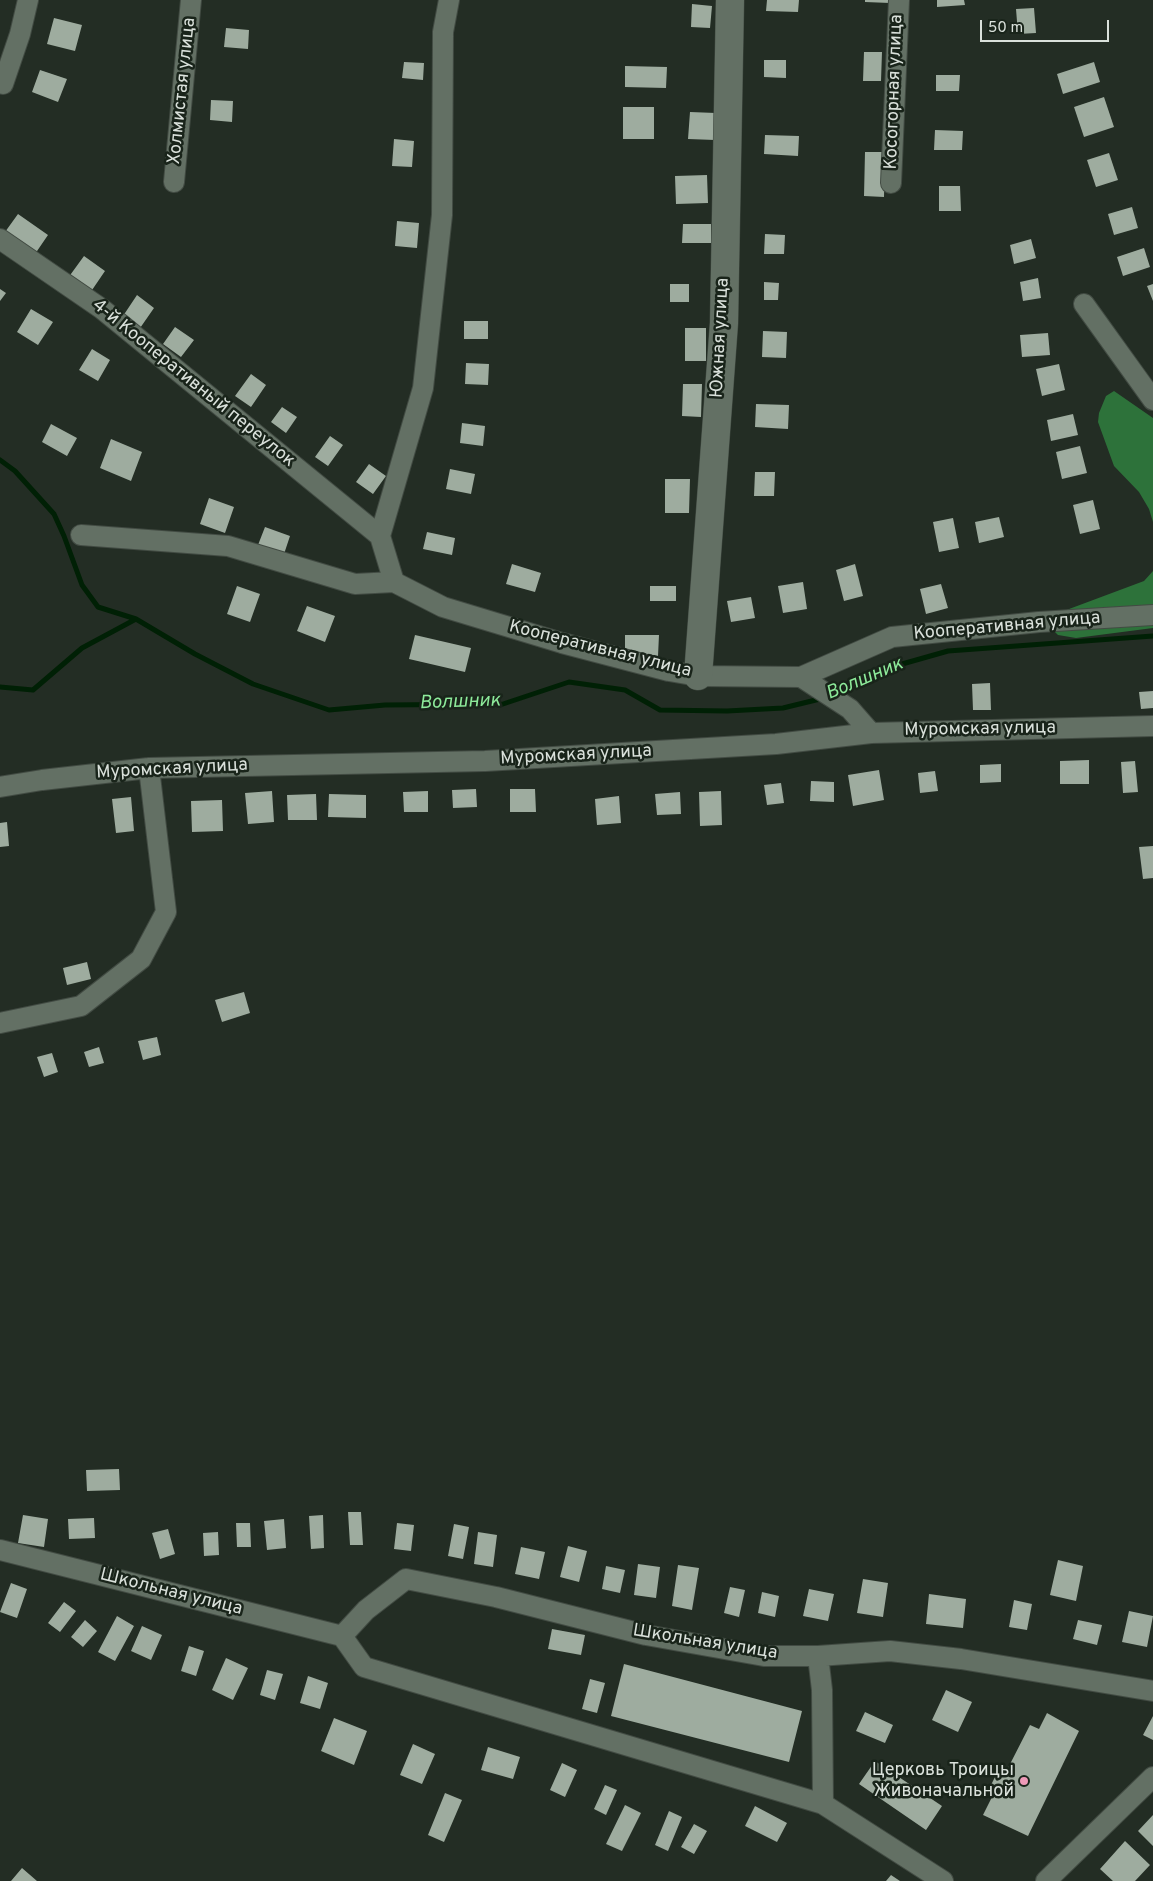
<!DOCTYPE html>
<meta charset="utf-8">
<style>
body{margin:0}
#map{position:relative;width:1153px;height:1881px;overflow:hidden;background:#232d24;font-family:Overpass,sans-serif}
canvas{display:block}
.scale{position:absolute;left:980px;top:20px;width:129px;height:22px;box-sizing:border-box;border:2px solid #dae1db;border-top:0;padding-left:6px;font-size:15px;line-height:18px;white-space:nowrap;color:#dae1db;-webkit-text-stroke:4px #19241a;paint-order:stroke}
</style>
<div id="map">
<canvas width="1153" height="1881"></canvas>
<div class="scale">50 m</div>
</div>
<script>
const context = document.querySelector('canvas').getContext('2d');
context.lineJoin = 'round';
function paint(path, color) { context.fillStyle = color; context.fill(path, 'evenodd'); }
const shape = rows => new Path2D(rows.map(r => 'M' + r).join(''));
function stroke(path, color, width, dash) { context.strokeStyle = color; context.lineWidth = width; context.lineCap = dash ? 'butt' : 'round'; context.setLineDash(dash || []); context.stroke(path); }
function write(font, color, halo, rows, align = 'center') {
  context.font = font + ' Overpass,sans-serif'; context.lineWidth = 5; context.setLineDash([]); context.textBaseline = 'middle'; context.strokeStyle = halo; context.fillStyle = color; for (const [text, x, y, turn = 0] of rows) {
    context.save(); context.translate(x, y); context.rotate((+turn || 0) * Math.PI / 180); context.textAlign = isNaN(turn) ? turn : align; if (halo) context.strokeText(text, 0, 0); context.fillText(text, 0, 0); context.restore();
  }
}
paint(shape([
 [1114,391,1153,418,1153,522,1149,509,1139,492,1114,466,1098,422,1099,413,1106,396],
 [1153,571,1153,628,1076,638,1058,635,1051,628,1061,612,1144,581]
]), '#2d723a');
stroke(shape([
 [0,460,15,471,54,514,64,536,82,585,98,607,136,619],
 [0,687,33,690,82,648,136,619,195,654,253,684,329,710,385,705,503,704,569,682,625,690,660,710,727,711,783,708,824,698],
 [837,693,881,670,948,651,1153,636]
]), '#002005', 5);
paint(shape([
 [767,0,799,0,798,12,766,11],
 [865,0,890,0,890,3,865,2],
 [937,0,964,0,965,5,937,7],
 [692,4,712,6,710,28,691,27],
 [1034,8,1036,33,1018,34,1016,9],
 [54,18,82,25,75,51,47,44],
 [226,28,249,30,248,49,224,47],
 [864,52,882,52,881,81,863,81],
 [764,60,786,60,786,78,764,77],
 [404,62,424,63,423,80,402,78],
 [1094,62,1100,82,1063,94,1057,74],
 [625,66,667,67,666,88,625,87],
 [40,70,67,79,58,102,32,92],
 [936,75,960,75,959,91,936,91],
 [1104,97,1114,127,1084,137,1074,107],
 [211,100,233,101,232,122,210,120],
 [623,107,654,107,654,139,623,139],
 [690,112,716,113,715,140,688,139],
 [935,130,963,131,962,150,934,150],
 [765,135,799,136,798,156,764,154],
 [394,139,414,141,412,167,392,166],
 [865,152,885,152,884,197,864,196],
 [1109,153,1118,180,1096,187,1087,160],
 [707,175,708,203,676,204,675,176],
 [939,186,960,186,961,211,939,211],
 [1132,207,1138,228,1114,235,1108,214],
 [18,214,48,235,35,254,5,232],
 [397,221,419,223,417,248,395,246],
 [683,224,711,224,711,243,682,243],
 [765,234,785,235,784,254,764,254],
 [1031,239,1036,258,1014,264,1010,245],
 [1144,248,1150,267,1123,276,1117,257],
 [84,256,105,271,90,293,68,278],
 [1038,278,1041,298,1023,301,1020,282],
 [764,282,779,283,778,300,764,300],
 [670,284,689,284,689,302,670,302],
 [1153,284,1153,301,1147,286],
 [0,289,6,293,0,301],
 [137,295,154,308,138,331,121,319],
 [31,309,53,322,38,345,17,332],
 [464,321,488,321,488,339,464,339],
 [175,327,194,340,181,357,163,344],
 [685,328,706,328,706,361,685,361],
 [763,331,787,332,786,358,762,357],
 [1048,333,1050,355,1022,357,1020,335],
 [92,349,110,360,98,381,79,370],
 [466,363,489,364,488,385,465,384],
 [1059,364,1065,390,1042,396,1036,369],
 [251,374,266,385,251,407,235,396],
 [683,384,702,384,701,417,682,416],
 [756,404,789,405,788,429,755,427],
 [282,407,297,417,286,433,271,422],
 [1073,414,1078,435,1051,441,1047,420],
 [462,423,485,426,483,446,460,443],
 [51,424,77,438,67,456,42,442],
 [330,436,343,445,328,466,315,457],
 [111,439,142,452,131,481,100,468],
 [1080,446,1087,473,1062,479,1056,452],
 [369,464,386,476,373,494,356,482],
 [450,469,475,474,471,494,446,489],
 [755,472,775,472,774,496,754,496],
 [665,479,690,479,689,513,665,513],
 [209,498,234,507,225,533,200,524],
 [1093,500,1100,529,1080,534,1073,505],
 [999,517,1004,537,979,543,975,522],
 [953,518,959,548,939,552,933,522],
 [265,527,290,536,284,554,258,545],
 [427,532,455,538,452,555,423,549],
 [512,564,541,573,535,592,506,584],
 [855,564,863,596,844,601,836,570],
 [803,582,807,609,783,613,778,586],
 [941,584,948,608,926,614,920,589],
 [237,586,260,594,250,622,227,614],
 [650,586,676,586,676,601,650,601],
 [751,597,755,618,731,622,727,601],
 [307,606,335,616,325,642,297,631],
 [415,635,471,648,465,672,409,659],
 [625,635,659,635,658,656,625,655],
 [990,683,991,710,973,710,972,684],
 [1153,691,1153,708,1141,709,1139,692],
 [1089,760,1089,784,1060,784,1060,761],
 [1135,761,1138,792,1123,793,1121,762],
 [1001,764,1001,782,980,783,980,765],
 [879,770,884,800,853,806,848,775],
 [935,771,938,791,920,793,918,773],
 [811,781,834,782,834,802,810,801],
 [781,783,784,803,767,805,764,785],
 [476,789,477,807,453,808,452,790],
 [510,789,535,789,536,812,510,812],
 [272,791,274,822,248,824,245,793],
 [428,791,428,812,404,812,403,792],
 [721,791,722,825,700,826,699,792],
 [680,792,681,814,657,815,655,794],
 [316,794,317,820,288,820,287,795],
 [329,794,366,795,366,818,328,817],
 [619,796,621,823,597,825,595,799],
 [131,797,134,831,116,833,112,799],
 [222,800,223,831,192,832,191,801],
 [7,822,9,846,0,847,0,823],
 [1153,846,1153,878,1143,879,1139,847],
 [87,962,91,979,67,985,63,968],
 [244,992,250,1013,222,1022,215,1000],
 [157,1037,161,1055,143,1060,138,1041],
 [99,1047,104,1063,89,1067,84,1052],
 [52,1053,58,1072,44,1077,37,1057],
 [119,1469,120,1490,87,1491,86,1470],
 [348,1512,361,1512,363,1545,350,1545],
 [23,1515,48,1519,44,1547,18,1543],
 [323,1515,324,1548,311,1549,309,1516],
 [94,1518,95,1538,69,1539,68,1519],
 [284,1519,286,1548,267,1550,264,1521],
 [236,1523,250,1523,251,1547,237,1547],
 [397,1523,414,1525,411,1551,394,1549],
 [454,1524,469,1527,463,1559,448,1556],
 [168,1529,175,1554,160,1559,152,1533],
 [218,1532,219,1555,204,1556,203,1533],
 [478,1532,497,1535,493,1567,474,1564],
 [568,1546,587,1551,579,1582,560,1577],
 [521,1547,545,1552,539,1579,515,1574],
 [1058,1560,1083,1566,1076,1601,1050,1595],
 [638,1564,660,1567,656,1598,634,1595],
 [678,1565,699,1568,692,1610,672,1606],
 [606,1566,625,1570,620,1593,602,1589],
 [863,1579,888,1583,883,1617,857,1613],
 [11,1583,27,1589,17,1618,0,1612],
 [730,1587,745,1590,739,1617,724,1613],
 [809,1589,834,1594,828,1621,803,1616],
 [762,1592,779,1596,775,1617,758,1613],
 [929,1594,966,1599,963,1628,926,1624],
 [1014,1600,1032,1604,1027,1630,1009,1627],
 [64,1602,76,1611,60,1632,48,1623],
 [1129,1611,1153,1616,1147,1647,1122,1642],
 [117,1616,134,1626,115,1661,98,1652],
 [85,1620,97,1631,83,1647,71,1637],
 [1078,1620,1102,1625,1097,1645,1073,1639],
 [142,1626,162,1635,151,1660,131,1651],
 [552,1629,585,1635,581,1655,548,1649],
 [189,1646,204,1651,196,1676,181,1671],
 [226,1658,248,1668,233,1700,212,1690],
 [624,1664,802,1711,789,1762,611,1716],
 [267,1670,283,1674,275,1700,260,1695],
 [308,1676,328,1683,320,1709,300,1703],
 [590,1679,605,1683,597,1713,582,1709],
 [946,1690,972,1702,958,1732,932,1720],
 [865,1712,893,1725,885,1743,856,1731],
 [1047,1713,1079,1731,1028,1836,983,1815,992,1797,986,1795,1001,1765,1008,1768,1030,1725,1039,1729],
 [1153,1716,1153,1740,1143,1735],
 [334,1718,367,1731,354,1765,321,1751],
 [413,1744,435,1754,422,1784,400,1775],
 [488,1747,520,1757,513,1779,481,1770],
 [875,1761,942,1806,926,1830,859,1784],
 [562,1763,577,1770,565,1797,550,1790],
 [605,1785,617,1790,606,1815,594,1809],
 [445,1793,462,1800,444,1842,428,1835],
 [625,1805,641,1813,622,1851,606,1844],
 [755,1806,787,1823,777,1842,745,1826],
 [669,1811,682,1817,668,1851,655,1845],
 [1153,1815,1153,1846,1138,1831],
 [694,1824,707,1831,694,1854,681,1847],
 [1125,1841,1150,1865,1135,1881,1113,1881,1100,1869],
 [22,1868,37,1881,11,1881],
 [891,1875,900,1881,886,1881]
]), '#9eac9f');
const street = shape([
 [3,84,20,34,28,0],
 [174,182,191,0],
 [891,183,899,0],
 [0,239,102,309,380,536],
 [1084,304,1153,400],
 [81,535,228,546,355,584,394,582,443,607,562,643,669,671,698,676,801,677,892,637,1039,622,1153,615],
 [380,536,423,388,442,215,443,32,449,0],
 [380,536,394,582],
 [801,677,850,709,871,733],
 [0,787,42,780,149,768,485,761,776,744,871,733,1153,726],
 [0,1023,81,1006,141,959,166,912,149,768],
 [0,1550,342,1636,364,1667,823,1804,943,1881],
 [342,1636,366,1610,406,1579,496,1597,646,1635,764,1656,818,1656,890,1651,961,1659,1153,1691],
 [818,1656,822,1690,823,1804],
 [1046,1881,1153,1777]
]);
const secondary = shape([
 [698,676,724,323,730,0]
]);
stroke(street, '#424b43', 22);
stroke(secondary, '#424b43', 29);
stroke(street, '#637064', 20);
stroke(secondary, '#637064', 28);
for (const [x, y, r, color] of [
 [1024,1781,5,"#ef9ab8"]
]) { const dot = new Path2D(); dot.arc(x, y, r, 0, 2 * Math.PI); context.fillStyle = color; context.fill(dot); stroke(dot, '#19241a', 2); }
write('18px', '#dae1db', '#19241a', [
 ["Холмистая улица",183,91,-84],
 ["Косогорная улица",895,92,-88],
 ["Южная улица",721,338,-87],
 ["4-й Кооперативный переулок",193,384,39],
 ["Кооперативная улица",1007,627,-5],
 ["Кооперативная улица",600,650,14],
 ["Муромская улица",980,730,-1],
 ["Муромская улица",576,756,-3],
 ["Муромская улица",172,770,-3],
 ["Школьная улица",171,1593,14],
 ["Школьная улица",705,1643,9]
]);
write('18px', '#dae1db', '#19241a', [
 ["Церковь Троицы",1014,1771],
 ["Живоначальной",1014,1792]
], 'right');
write('italic 19px', '#8dea9a', '#19241a', [
 ["Волшник",865,680,-23],
 ["Волшник",460,703,-2]
]);
</script>
